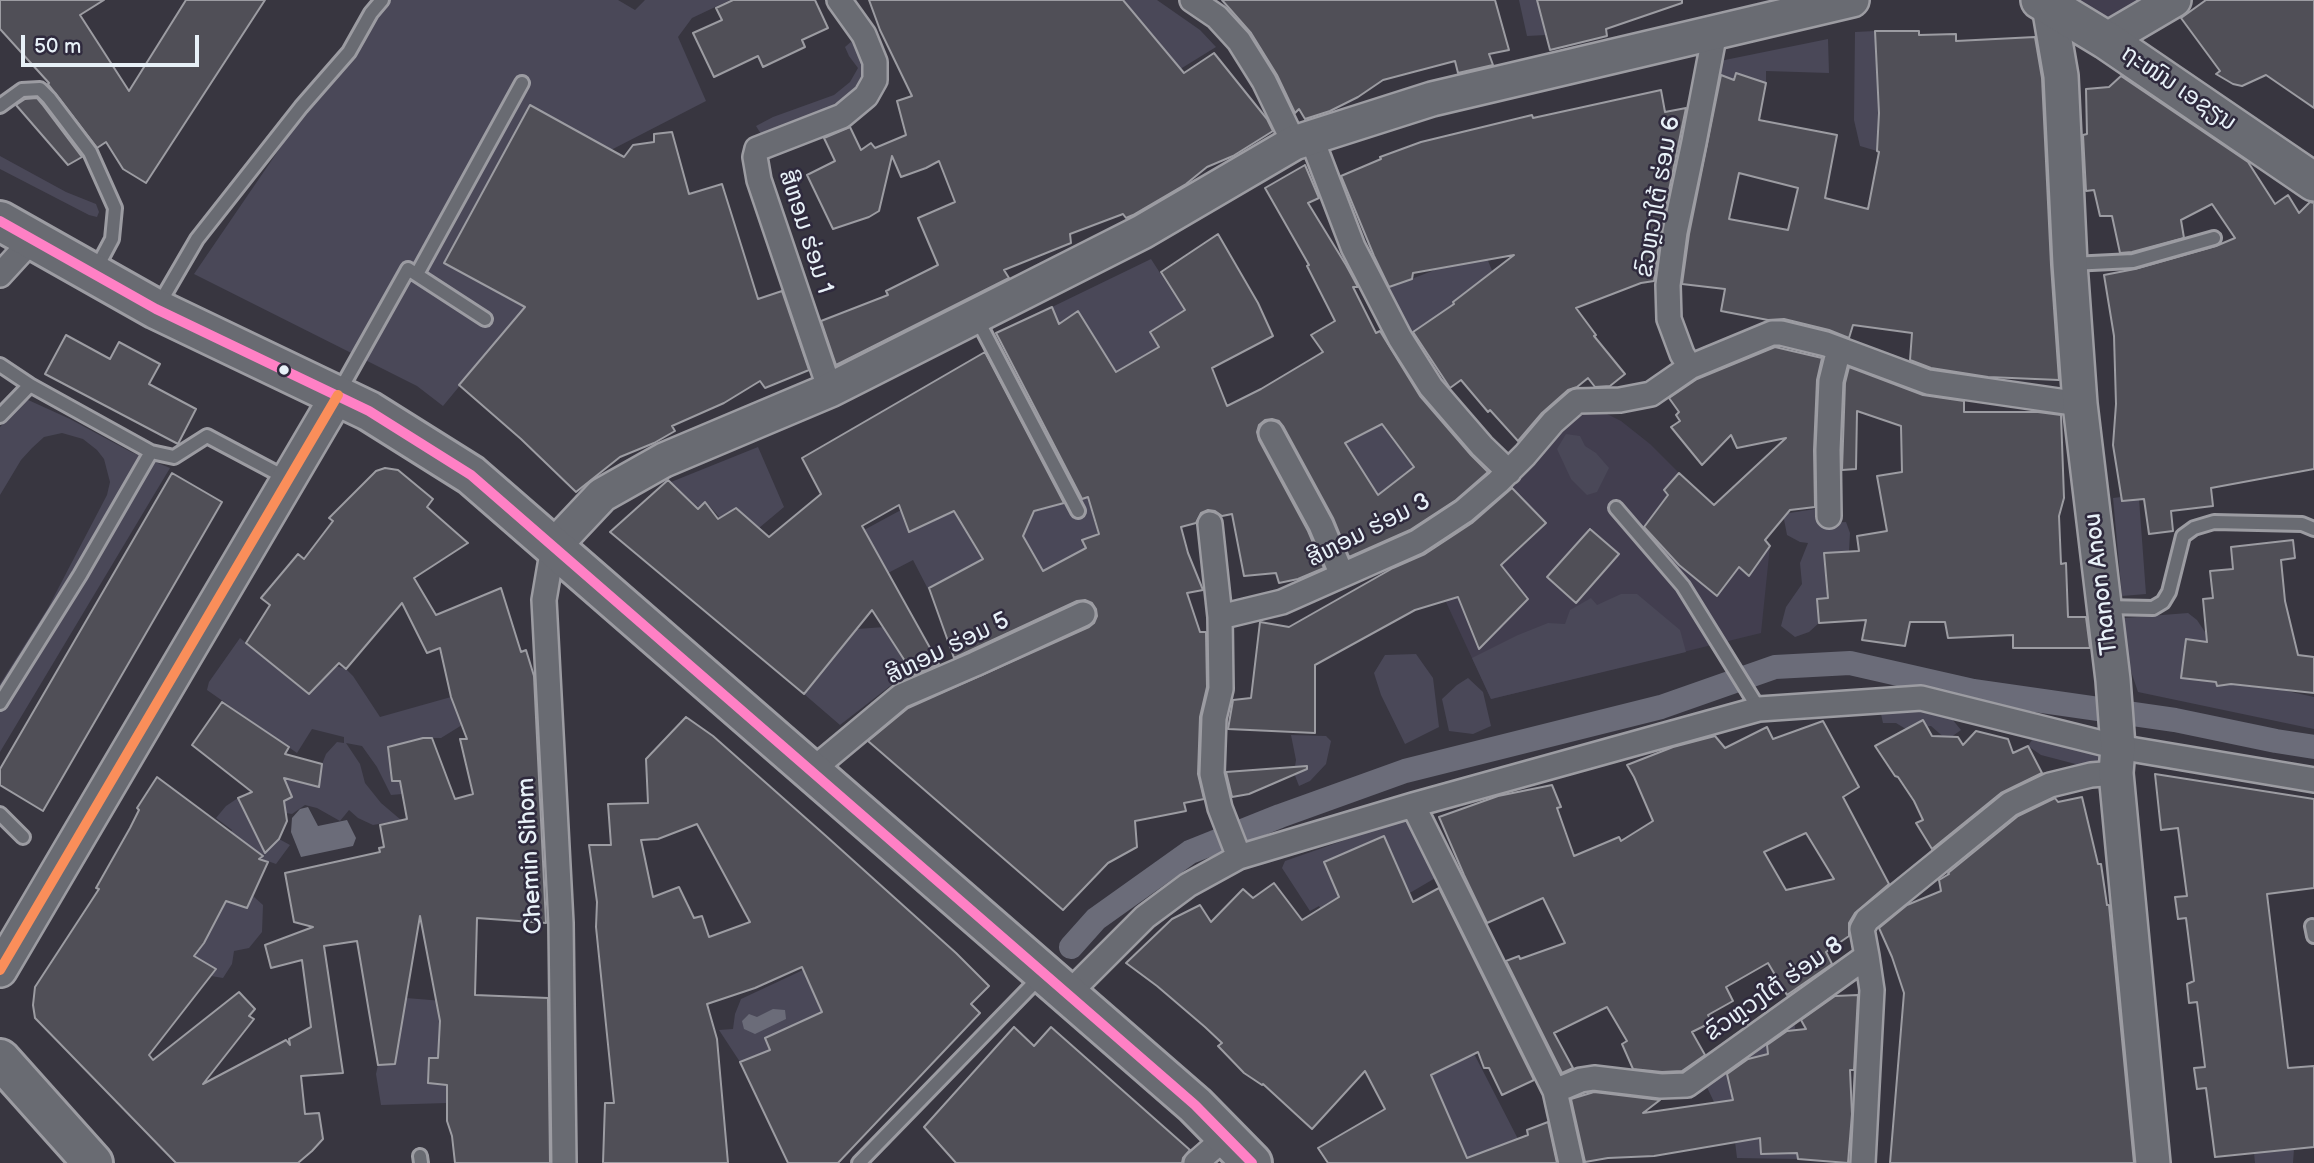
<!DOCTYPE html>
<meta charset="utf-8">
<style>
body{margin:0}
#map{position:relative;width:2314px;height:1163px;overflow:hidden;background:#383640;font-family:"Balsamiq Sans",sans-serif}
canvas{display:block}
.scale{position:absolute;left:21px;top:35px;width:178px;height:32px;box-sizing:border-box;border:4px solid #e8f1f8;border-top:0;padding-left:9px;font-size:21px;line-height:24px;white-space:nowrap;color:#e8f1f8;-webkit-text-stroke:5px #2f2a3d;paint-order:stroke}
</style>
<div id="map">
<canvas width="2314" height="1163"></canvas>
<div class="scale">50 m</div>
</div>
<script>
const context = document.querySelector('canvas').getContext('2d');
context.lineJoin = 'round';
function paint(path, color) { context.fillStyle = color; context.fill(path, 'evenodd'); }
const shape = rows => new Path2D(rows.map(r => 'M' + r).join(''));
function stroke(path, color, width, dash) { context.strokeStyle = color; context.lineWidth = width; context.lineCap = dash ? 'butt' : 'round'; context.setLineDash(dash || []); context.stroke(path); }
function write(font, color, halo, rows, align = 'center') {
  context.font = font + ' "Balsamiq Sans","Noto Sans Lao",sans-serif'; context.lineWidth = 5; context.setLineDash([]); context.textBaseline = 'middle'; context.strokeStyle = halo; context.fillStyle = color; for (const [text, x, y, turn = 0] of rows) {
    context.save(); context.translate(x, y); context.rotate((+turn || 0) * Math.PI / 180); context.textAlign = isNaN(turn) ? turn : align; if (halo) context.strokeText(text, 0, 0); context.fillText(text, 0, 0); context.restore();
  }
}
paint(shape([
 [2040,0,2158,0,2106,40],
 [1585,411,1605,413,1621,421,1650,444,1679,473,1734,522,1761,537,1770,546,1761,633,1491,699,1426,559]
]), '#423e4f');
paint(shape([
 [381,0,618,0,635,10,645,0,730,0,692,18,678,37,706,101,611,150,530,106,525,307,443,406,417,386,194,274],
 [1118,0,1157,0,1200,30,1216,47,1169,76,1167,52,1124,2],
 [1519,0,1537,0,1546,35,1527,36],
 [1875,31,1879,113,1877,151,1860,146,1854,120,1855,32],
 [1828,39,1829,73,1766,71,1766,83,1737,74,1734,80,1721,75,1720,61],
 [853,40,864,50,870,65,863,83,833,106,761,134,756,126,773,117,834,95,850,82,858,68,849,56,845,47],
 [0,156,66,192,96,204,99,212,97,217,89,215,0,169],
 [1484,251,1496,280,1478,283,1453,302,1456,306,1409,335,1388,288],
 [1151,259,1200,335,1169,320,1150,332,1159,347,1134,362,1153,391,1119,376,1078,311,1059,324,1052,307],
 [1415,376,1428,396,1383,424,1404,453,1450,424,1414,454,1419,462,1380,493,1382,497,1334,523,1323,509,1370,483,1345,443,1382,424,1408,378],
 [26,399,70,419,131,452,170,468,0,752,0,684,48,608,107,495,110,482,104,459,97,450,83,439,62,433,44,437,32,448,21,460,0,495,0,427],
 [1566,434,1580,436,1585,446,1596,453,1609,468,1597,492,1587,495,1571,479,1557,449],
 [758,447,784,507,759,528,736,508,720,518,706,502,699,508,671,482],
 [1058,450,1085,488,1098,534,1082,540,1094,565,1034,593,979,562,928,589,913,560,888,573,864,530,901,510,909,532,969,504,1034,470],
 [2121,497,2123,501,2139,499,2146,594,2122,596,2113,498],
 [1815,509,1825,523,1846,522,1850,533,1849,551,1824,554,1828,598,1817,599,1819,623,1809,632,1795,637,1781,626,1786,607,1802,584,1800,563,1808,543,1800,542,1787,535,1783,514],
 [1621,594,1637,594,1680,630,1686,652,1491,699,1472,658,1518,635,1548,623,1565,624,1570,610,1591,598,1597,605],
 [2188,613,2197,620,2211,641,2210,674,2314,697,2314,729,2138,692,2129,665,2124,618],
 [885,627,917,680,894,683,840,725,804,694,857,629],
 [240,638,309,694,336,666,346,669,353,676,380,717,451,697,462,725,441,738,423,738,389,747,392,781,400,781,402,794,391,795,377,767,362,746,346,743,360,764,365,783,381,803,401,820,373,825,358,818,349,810,340,821,317,808,305,805,292,814,286,813,273,805,292,797,283,778,319,786,322,764,326,754,337,742,344,743,344,737,312,729,297,753,207,690,209,682],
 [1416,654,1433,678,1439,727,1405,744,1381,695,1374,673,1385,655],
 [1468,678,1483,692,1491,726,1473,734,1449,731,1442,699,1457,685],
 [1912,710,1933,710,1952,719,1961,730,1947,740,1931,726,1906,729,1896,723,1883,723,1881,714],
 [1291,735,1326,736,1331,741,1326,764,1310,781,1299,786,1294,773,1296,760],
 [2050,738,2099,752,2103,761,2087,767,2041,755,2028,746,2032,740],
 [238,798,266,838,279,839,290,845,276,864,226,846,232,830,216,818,226,806],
 [1405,819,1412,823,1437,877,1338,935,1319,906,1310,911,1282,868,1285,861],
 [253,896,263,905,262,932,249,948,234,951,232,964,223,978,211,976,215,969,198,958,189,967,187,966,204,943,225,901,247,908],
 [803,970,822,1012,765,1038,770,1050,740,1062,719,1030,733,1029,735,1014,741,999],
 [397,974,406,998,443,1001,438,1058,429,1059,428,1083,447,1085,447,1103,381,1105,376,1074,378,1065,395,1064,403,1015],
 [1435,978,1518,1139,1459,1163,1457,1135,1434,1082,1430,1076,1460,1060],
 [1795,1014,1794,1139,1798,1159,1737,1158,1730,1101,1714,1102,1705,1083],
 [2294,1149,2293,1163,2255,1163,2254,1153]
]), '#4a4858');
paint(shape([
 [308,807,318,826,347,820,356,838,353,846,301,857,291,832,292,818,300,809],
 [773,1009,785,1010,786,1019,755,1034,744,1029,742,1021,749,1014,757,1017]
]), '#6b6c79');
stroke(shape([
 [1071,947,1096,919,1190,852,1280,816,1405,771,1661,707,1775,667,1850,663,1973,691,2175,720,2276,741,2314,747]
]), '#6b6c79', 24);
const building = shape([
 [0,0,104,0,80,15,129,91,186,0,265,0,146,183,123,169,106,142,97,148,48,84,49,83,0,29,0,0],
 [733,0,815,0,828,28,802,40,805,47,763,67,758,56,714,77,693,33,722,20,716,8,733,0],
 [869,0,1123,0,1184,73,1214,53,1267,119,1273,131,1233,156,1207,167,1186,184,1133,215,1126,218,1123,214,1070,234,1071,243,1004,270,1009,278,836,365,821,321,888,295,886,291,938,265,918,218,955,202,939,161,926,168,901,177,892,156,879,211,869,217,833,229,807,175,835,161,824,138,850,127,861,150,871,143,875,148,906,135,897,101,912,96,880,30,869,0],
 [1222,0,1495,0,1509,50,1489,54,1493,65,1458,73,1455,61,1383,80,1358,97,1330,111,1305,119,1299,109,1295,113,1277,75,1251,33,1222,0],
 [1537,0,1682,0,1682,3,1606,29,1607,36,1550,50,1537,0],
 [2206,0,2314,0,2314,108,2266,75,2242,86,2233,84,2216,74,2220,71,2181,18,2206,0],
 [1875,31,1919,31,1919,35,1956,34,1956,41,2035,37,2042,78,2051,265,2059,380,1988,377,1931,368,1910,360,1912,333,1853,325,1849,338,1829,330,1784,319,1768,320,1721,311,1725,289,1682,284,1689,234,1721,75,1734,80,1736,73,1766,83,1759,120,1837,135,1825,198,1868,209,1879,152,1877,151,1879,113,1875,31],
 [1739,173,1798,188,1788,230,1729,219,1739,173],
 [2121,76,2248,162,2275,204,2288,195,2299,213,2310,202,2314,203,2314,469,2211,488,2213,506,2171,511,2173,531,2149,534,2144,499,2122,501,2113,445,2116,404,2114,336,2104,275,2135,269,2216,246,2235,238,2212,204,2181,220,2184,238,2132,252,2120,253,2112,216,2100,216,2094,190,2086,191,2083,135,2087,134,2086,89,2109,87,2121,76],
 [1661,90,1665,112,1686,108,1661,229,1654,281,1641,283,1576,308,1596,335,1594,336,1625,374,1610,386,1595,387,1588,378,1577,387,1568,390,1542,413,1518,441,1490,410,1488,412,1461,380,1450,388,1413,332,1454,304,1453,302,1514,255,1413,273,1412,279,1389,287,1374,256,1341,176,1381,159,1380,157,1421,142,1532,115,1533,118,1661,90],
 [37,98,42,104,82,157,68,165,16,105,25,99,37,98],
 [530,105,624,157,633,145,654,142,654,134,672,132,689,194,722,184,758,299,782,291,809,370,765,388,760,381,724,403,672,426,675,431,654,443,620,457,576,492,521,439,459,385,525,307,444,263,530,105],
 [1305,165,1319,198,1308,203,1346,265,1358,287,1353,287,1376,333,1380,331,1420,396,1471,455,1488,472,1456,500,1410,530,1349,557,1333,518,1283,426,1279,421,1272,419,1265,420,1259,425,1257,432,1259,440,1308,531,1324,568,1298,579,1279,583,1276,573,1244,576,1232,514,1222,516,1215,511,1208,510,1201,513,1196,523,1181,527,1188,553,1203,590,1187,593,1200,632,1206,632,1207,687,1200,717,1198,774,1204,799,1184,803,1186,811,1135,821,1137,847,1108,863,1063,910,868,741,908,708,1089,627,1094,623,1097,616,1096,609,1092,603,1085,600,1077,601,954,658,929,588,983,559,954,511,909,532,899,505,862,526,939,664,914,675,872,610,804,694,610,532,668,480,698,509,705,502,718,519,736,508,769,537,821,494,802,458,985,352,1064,503,1034,511,1023,536,1043,571,1086,548,1082,540,1099,534,1088,497,1082,499,996,333,1052,307,1059,324,1078,311,1116,372,1159,347,1150,332,1185,310,1161,272,1218,234,1258,303,1273,336,1212,368,1227,406,1261,389,1323,352,1311,335,1335,321,1307,266,1309,265,1265,188,1305,165],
 [1382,424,1414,467,1378,495,1345,443,1382,424],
 [66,335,110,359,119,342,160,364,149,384,196,409,178,444,45,374,66,335],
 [1775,347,1822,358,1817,380,1814,450,1815,507,1790,510,1765,540,1770,546,1749,576,1739,567,1717,596,1679,565,1644,527,1668,495,1664,490,1679,473,1714,505,1786,438,1737,448,1731,435,1702,465,1671,427,1680,421,1676,415,1679,412,1669,398,1697,379,1775,347],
 [1849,367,1923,395,1964,401,1964,412,2038,412,2061,415,2064,498,2059,516,2061,564,2066,563,2068,617,2086,617,2090,648,2013,648,2013,635,1948,638,1945,622,1910,622,1905,646,1862,640,1866,620,1819,623,1817,599,1828,598,1824,553,1859,551,1857,536,1887,531,1877,476,1902,472,1901,426,1857,411,1856,469,1842,470,1845,383,1849,367],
 [385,468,398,470,433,499,427,507,468,543,414,578,436,615,501,588,521,652,526,650,534,676,546,923,477,918,475,995,548,998,550,1163,455,1163,452,1136,447,1121,447,1085,428,1083,429,1058,438,1058,440,1021,420,916,395,1064,378,1065,357,941,324,946,343,1073,301,1076,305,1114,319,1113,323,1139,312,1151,298,1163,176,1163,35,1018,33,1005,35,987,99,889,96,888,130,828,139,810,137,808,157,777,263,856,259,859,268,862,247,908,226,901,204,943,194,956,216,969,149,1055,153,1060,239,992,255,1009,249,1016,254,1019,203,1084,286,1040,290,1045,289,1039,311,1027,302,960,271,968,265,945,313,927,294,922,285,873,380,852,379,848,384,847,380,825,407,819,400,781,392,781,388,747,423,738,432,738,455,799,473,794,460,739,467,739,451,697,440,648,427,653,402,603,346,669,339,663,309,694,246,643,270,605,261,598,298,554,304,559,333,521,329,518,376,471,385,468],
 [172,473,222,502,43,811,0,785,0,769,172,473],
 [1512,488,1546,523,1501,565,1528,599,1479,649,1458,597,1415,610,1315,665,1315,733,1228,729,1233,700,1251,698,1260,622,1289,627,1393,568,1425,554,1472,523,1512,488],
 [1590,529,1619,554,1576,603,1547,577,1590,529],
 [2293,540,2295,558,2281,560,2285,601,2298,655,2314,657,2314,693,2231,684,2217,686,2216,682,2181,678,2186,639,2207,642,2203,599,2213,598,2210,571,2233,569,2231,547,2293,540],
 [222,702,289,747,285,754,322,764,319,787,284,778,292,797,284,801,287,821,279,839,265,853,238,798,252,792,192,745,222,702],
 [686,717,713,736,826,836,956,953,989,986,971,1004,980,1013,838,1163,788,1163,740,1062,770,1050,765,1038,822,1012,802,967,755,988,707,1004,717,1039,728,1163,603,1163,605,1103,614,1103,596,927,597,902,589,845,611,845,608,804,648,803,646,759,686,717],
 [697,824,750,922,709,937,702,916,694,918,679,887,653,897,641,840,658,839,697,824],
 [1923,720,1932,736,1958,737,1963,745,1976,731,2008,739,2013,753,2028,746,2042,773,2001,793,1932,849,1916,823,1923,820,1914,801,1898,777,1895,776,1875,746,1923,720],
 [1823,721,1859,787,1843,797,1889,884,1855,913,1849,923,1849,936,1826,952,1832,964,1787,995,1768,963,1726,987,1733,1001,1708,1015,1712,1022,1692,1032,1705,1055,1682,1071,1662,1072,1633,1069,1622,1044,1627,1041,1607,1007,1554,1033,1573,1068,1562,1073,1506,961,1519,956,1520,959,1565,943,1543,898,1487,923,1464,875,1439,817,1498,796,1552,785,1561,807,1557,808,1574,856,1619,837,1621,841,1653,821,1634,777,1627,765,1673,747,1715,736,1725,748,1767,727,1773,739,1823,721],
 [1806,833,1834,879,1786,890,1764,852,1806,833],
 [1307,766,1307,769,1249,794,1232,797,1226,772,1307,766],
 [2155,774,2314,799,2314,888,2267,894,2288,1068,2314,1066,2314,1147,2215,1157,2206,1088,2197,1089,2194,1068,2205,1067,2197,1002,2189,1003,2187,984,2194,981,2186,918,2178,919,2175,897,2187,896,2178,828,2161,830,2155,774],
 [2082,797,2098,864,2101,864,2107,905,2109,905,2134,1163,1890,1163,1904,993,1892,957,1879,928,1907,905,1941,891,1939,880,1949,874,1948,873,2018,816,2055,798,2058,802,2082,797],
 [1384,836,1413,902,1439,888,1534,1080,1502,1095,1489,1068,1484,1068,1478,1052,1431,1075,1467,1158,1528,1135,1527,1130,1548,1122,1557,1163,1328,1163,1318,1148,1385,1109,1365,1071,1312,1129,1263,1084,1262,1085,1244,1073,1218,1046,1222,1043,1205,1027,1157,986,1126,963,1172,919,1200,905,1211,922,1243,889,1253,898,1274,883,1302,920,1339,897,1324,862,1384,836],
 [1858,995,1854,1070,1850,1070,1852,1114,1848,1163,1798,1159,1797,1153,1761,1154,1760,1138,1654,1156,1608,1158,1585,1162,1571,1099,1594,1092,1660,1100,1643,1113,1733,1100,1727,1074,1748,1059,1768,1054,1767,1045,1787,1031,1806,1029,1801,1020,1835,996,1858,995],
 [1014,1027,1034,1046,1051,1027,1190,1150,1183,1158,1182,1163,956,1163,924,1127,1014,1027]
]);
paint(building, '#504f57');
stroke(building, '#9c9ca2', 2);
const lane = shape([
 [0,106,22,90,40,89,49,98,90,152,115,208,112,239,96,269],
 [2071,264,2133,261,2214,238],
 [417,274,522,83],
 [158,306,197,239,301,107,349,52,371,13,382,0],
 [976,317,1078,511],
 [0,365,30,385,151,452,174,457,207,436,288,479],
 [339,392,408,269,485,319],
 [0,416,30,385],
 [1616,508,1683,586,1759,709],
 [2105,607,2153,608,2163,602,2169,592,2183,536,2194,528,2214,522,2302,524,2314,529],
 [0,703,80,575,151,452],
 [0,814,23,837],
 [2312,926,2314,936],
 [420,1156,421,1163],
 [859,1163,1042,975]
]);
const street = shape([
 [1192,0,1217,17,1239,41,1264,81,1294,143],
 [1311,137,1353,247,1400,338,1431,387,1482,446,1509,472],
 [0,275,33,239],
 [1690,367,1682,354,1669,319,1668,285,1675,232,1694,142,1715,32],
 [830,390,759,180,755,157,757,149,842,116,866,96,875,80,875,62,864,35,839,0],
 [1271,433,1321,525,1342,575],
 [1829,516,1828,450,1831,381,1839,349],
 [1210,524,1220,617,1221,689,1214,718,1212,774,1220,808,1239,857],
 [553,547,544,600,561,923,564,1163],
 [1220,617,1282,602,1417,542,1464,511,1498,482,1525,455,1553,422,1577,401,1620,400,1651,394,1690,367,1772,333,1781,333,1826,344,1928,382,2080,404],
 [811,771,901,696,975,664,1083,614],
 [1413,805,1555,1091,1571,1163],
 [1068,994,1145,917,1188,885,1239,857,1413,805,1759,709,1921,698,2118,747,2314,780],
 [1555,1091,1581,1080,1594,1078,1661,1086,1687,1085,1867,956,1862,929,1867,920,2010,804,2050,785,2091,775,2116,773],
 [1196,1163,1227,1136],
 [1863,1163,1872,990,1867,956]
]);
const secondary = shape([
 [2049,6,2061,76,2070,264,2080,404,2113,680,2118,747,2116,773,2153,1163],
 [2106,40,2174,0],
 [553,547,602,495,664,460,830,390,1142,232,1294,143,1432,99,1852,0],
 [0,970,338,395]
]);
const primary = shape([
 [2040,0,2106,40,2314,182]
]);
const highway = shape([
 [0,221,156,309,369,411,471,475,1195,1105,1252,1163],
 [0,1059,93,1163]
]);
stroke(lane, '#9c9ca2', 18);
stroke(street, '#9c9ca2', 28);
stroke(secondary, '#9c9ca2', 38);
stroke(primary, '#9c9ca2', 42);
stroke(highway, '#9c9ca2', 44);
stroke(lane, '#696b72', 12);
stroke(street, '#696b72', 23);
stroke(secondary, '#696b72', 33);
stroke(primary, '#696b72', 37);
stroke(highway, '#696b72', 38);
stroke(shape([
 [0,221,156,309,369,411,471,475,1195,1105,1252,1163]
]), '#ff80c5', 10);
stroke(shape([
 [0,970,338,395]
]), '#fa8e5a', 10);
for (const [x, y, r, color] of [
 [284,370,6,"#e8f1f8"]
]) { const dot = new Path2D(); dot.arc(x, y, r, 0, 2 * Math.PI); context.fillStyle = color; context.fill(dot); stroke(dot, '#2f2a3d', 2.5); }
write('24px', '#e8f1f8', '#2f2a3d', [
 ["ຖະໜົນ ເອຊຽນ",2178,89,34],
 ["ຂົວຫຼວງໃຕ້ ຮ່ອມ 6",1659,197,-80],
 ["ສີຫອມ ຮ່ອມ 1",805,232,72],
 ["ສີຫອມ ຮ່ອມ 3",1369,531,-27],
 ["Thanon Anou",2102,584,-97],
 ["ສີຫອມ ຮ່ອມ 5",948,649,-26],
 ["Chemin Sihom",531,856,-93],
 ["ຂົວຫຼວງໃຕ້ ຮ່ອມ 8",1774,990,-35]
]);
</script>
